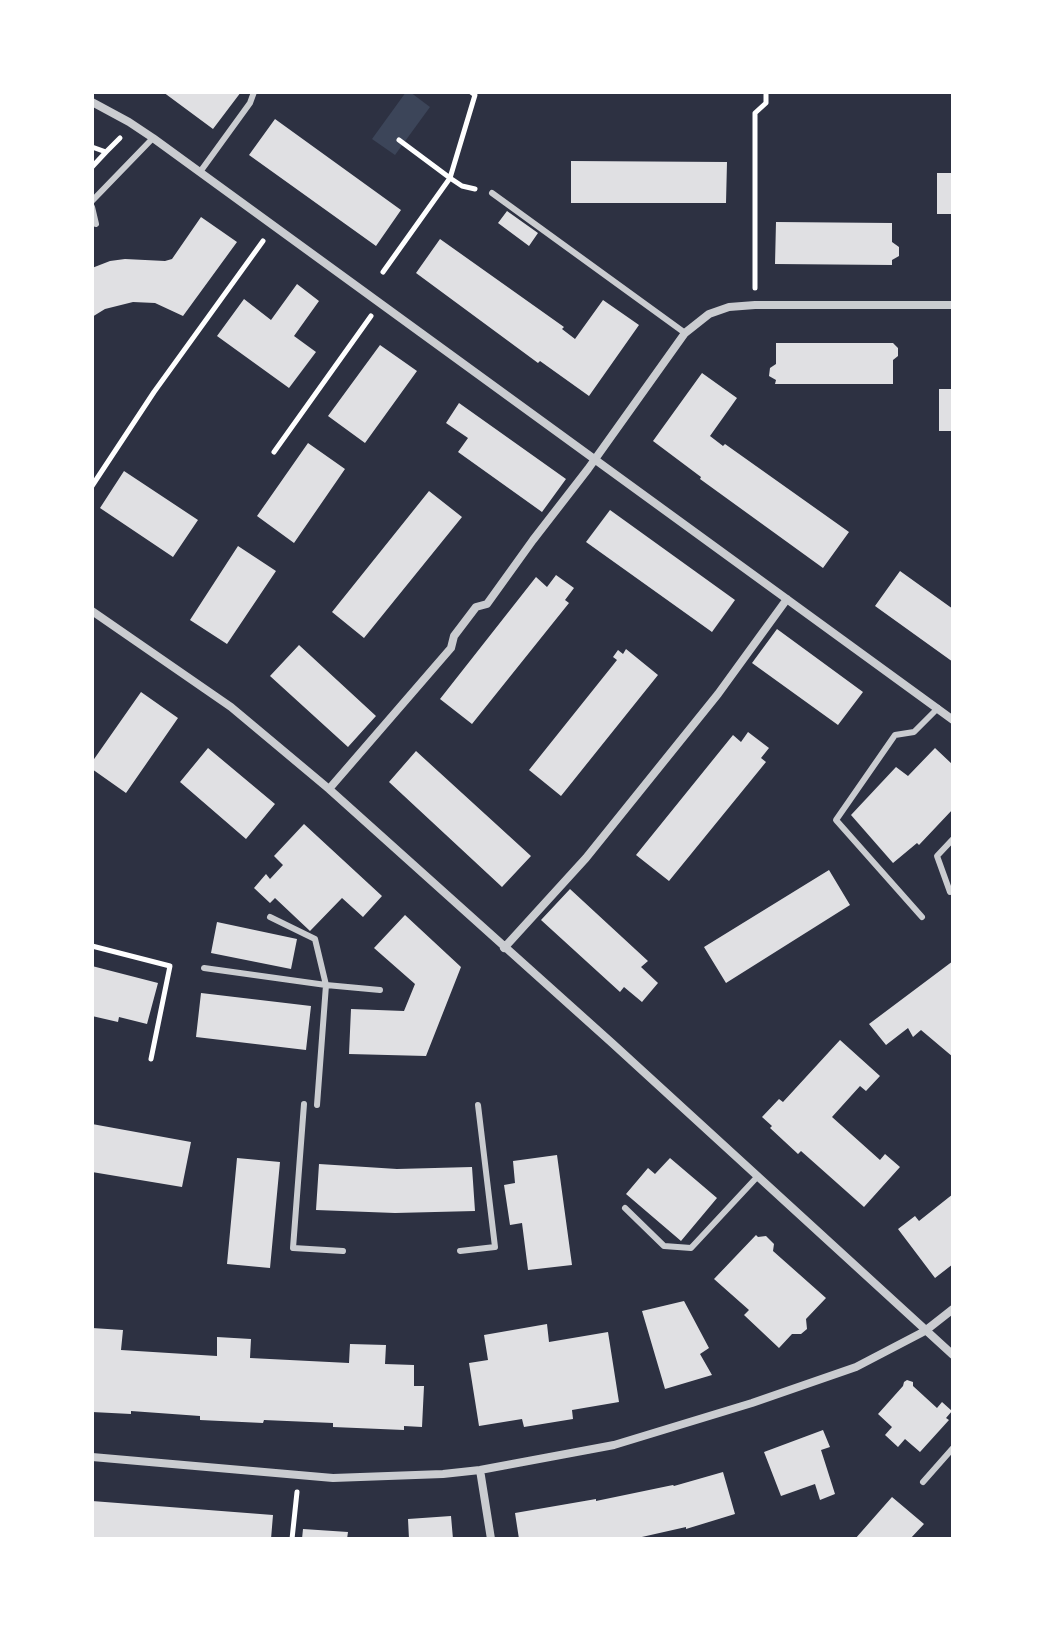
<!DOCTYPE html>
<style>
body{margin:0}
#map{position:relative;width:1045px;height:1631px;overflow:hidden;background:#2d3142;font-family:"PT Sans Narrow",sans-serif}
canvas{display:block}
.frame{position:absolute;inset:0;border:94px solid #fff;pointer-events:none}
</style>
<div id="map">
<canvas width="1045" height="1631"></canvas>
<div class="frame"></div>
</div>
<script>
const context = document.querySelector('canvas').getContext('2d');
context.lineJoin = 'round';
function paint(path, color) { context.fillStyle = color; context.fill(path, 'evenodd'); }
const shape = rows => new Path2D(rows.map(r => 'M' + r).join(''));
function stroke(path, color, width, dash) { context.strokeStyle = color; context.lineWidth = width; context.lineCap = dash ? 'butt' : 'round'; context.setLineDash(dash || []); context.stroke(path); }
paint(shape([
 [406,92,410,92,430,107,395,155,372,139]
]), '#3c4559');
paint(shape([
 [163,92,241,92,213,129],
 [275,119,401,210,376,246,249,155],
 [571,161,727,162,726,203,571,203],
 [937,173,953,173,953,214,937,214],
 [507,211,538,233,529,246,498,223],
 [201,217,237,242,183,316,155,303,133,302,105,309,92,317,92,268,110,261,125,259,165,261,172,259],
 [776,222,892,223,892,242,899,247,899,256,892,260,892,265,775,264],
 [440,239,564,327,562,329,575,339,603,300,639,325,589,396,540,361,538,363,416,273],
 [297,284,319,301,294,336,316,352,289,388,217,336,244,299,271,320],
 [776,343,893,343,898,348,898,356,893,360,893,384,775,384,776,380,769,376,770,368,776,364],
 [380,345,417,371,365,443,328,416],
 [702,373,737,398,710,436,723,446,725,444,849,532,823,568,700,479,701,477,653,441],
 [939,389,953,389,953,431,939,431],
 [459,403,566,479,542,512,458,452,468,438,446,423],
 [308,443,345,469,294,543,257,516],
 [124,471,198,520,173,557,100,508],
 [429,491,462,517,364,638,332,612],
 [610,510,735,600,712,632,586,542],
 [238,546,276,571,227,644,190,620],
 [900,571,953,609,953,662,875,606],
 [556,575,574,588,565,600,569,603,472,724,440,699,536,577,547,587],
 [777,629,863,692,838,725,752,663],
 [299,645,376,716,348,747,270,676],
 [626,649,658,675,561,796,529,770,617,660,613,657,618,650,623,654],
 [141,692,178,718,126,793,92,769,92,762],
 [748,732,769,748,761,758,766,762,669,881,636,855,733,735,741,742],
 [208,748,275,804,246,839,180,782],
 [935,748,953,765,953,809,919,845,917,843,893,863,851,815,896,767,908,776],
 [416,751,531,856,502,887,389,782],
 [304,824,382,896,363,917,342,898,310,931,275,898,270,903,254,888,266,874,270,879,283,865,274,856],
 [829,870,850,905,726,983,704,947],
 [570,889,648,961,641,967,658,983,642,1002,624,987,620,992,541,920],
 [405,915,461,967,426,1056,349,1054,351,1009,404,1011,415,984,374,948],
 [217,922,297,939,291,969,211,953],
 [953,961,953,1057,921,1030,913,1037,908,1028,886,1045,869,1024],
 [92,966,158,983,147,1024,119,1017,118,1022,92,1016],
 [201,993,311,1006,306,1050,196,1037],
 [840,1040,880,1076,866,1091,860,1086,832,1117,880,1160,885,1154,900,1167,864,1207,801,1151,798,1154,770,1128,772,1126,762,1117,779,1099,783,1102],
 [92,1124,191,1142,182,1187,92,1172],
 [557,1155,572,1265,528,1270,522,1223,510,1225,504,1185,515,1183,513,1161],
 [237,1158,280,1162,270,1268,227,1264],
 [670,1158,717,1198,681,1241,626,1194,648,1168,655,1174],
 [319,1164,397,1169,472,1167,475,1211,395,1213,316,1210],
 [953,1194,953,1264,935,1278,898,1229,915,1216,919,1221],
 [756,1235,758,1237,766,1236,774,1244,773,1251,826,1298,806,1319,807,1329,801,1334,792,1334,779,1348,744,1315,749,1310,714,1279],
 [684,1301,709,1348,700,1354,712,1375,665,1389,642,1311],
 [547,1324,549,1342,608,1332,619,1402,572,1410,573,1419,524,1427,522,1419,479,1426,469,1363,488,1360,484,1335],
 [92,1328,123,1330,121,1350,217,1356,217,1337,251,1339,250,1358,349,1363,350,1344,386,1345,385,1364,414,1365,414,1386,424,1386,422,1427,404,1426,404,1430,333,1427,333,1423,264,1420,263,1423,200,1420,200,1416,131,1411,131,1414,92,1412],
 [907,1380,913,1382,913,1386,937,1408,942,1402,952,1411,946,1418,949,1420,920,1452,905,1439,898,1447,885,1435,892,1427,878,1414,903,1386,904,1382],
 [823,1430,830,1447,821,1450,835,1494,820,1500,815,1484,781,1496,764,1452],
 [723,1472,735,1514,686,1529,686,1527,633,1539,519,1539,515,1513,596,1499,596,1501,673,1485,674,1486],
 [892,1497,924,1524,910,1539,855,1539],
 [92,1501,273,1515,271,1539,92,1539],
 [451,1516,453,1539,409,1539,408,1519],
 [303,1529,348,1532,347,1539,302,1539]
]), '#e0e0e3');
stroke(shape([
 [471,92,475,95,450,178,462,186,475,189],
 [92,147,106,152,120,138],
 [92,167,106,152],
 [383,272,450,178,399,140],
 [755,288,755,113,766,103,766,92],
 [274,452,371,316],
 [92,486,154,392,263,241],
 [92,946,170,966,151,1059],
 [292,1539,297,1492]
]), '#fff', 5);
stroke(shape([
 [200,172,250,103,254,92],
 [492,193,685,333],
 [92,201,153,138],
 [92,207,96,224],
 [950,892,937,856,953,839],
 [270,917,315,939,326,985,380,990],
 [922,917,836,820,895,735,914,732,938,708],
 [204,968,326,985,317,1105],
 [304,1104,293,1248,343,1251],
 [625,1208,664,1246,691,1248,758,1176],
 [460,1251,495,1247,478,1105],
 [923,1482,953,1448]
]), '#caccd0', 6);
stroke(shape([
 [92,102,129,122,153,138,953,720],
 [92,611,231,707,329,789,612,1043,953,1355],
 [329,789,451,648,454,636,476,607,487,604,533,540,588,469,685,333,709,314,729,307,755,305,953,305],
 [504,948,586,858,718,694,787,599],
 [92,1457,333,1478,443,1474,480,1470,614,1445,752,1403,856,1367,925,1331,953,1309],
 [480,1470,491,1539]
]), '#caccd0', 8);
</script>
